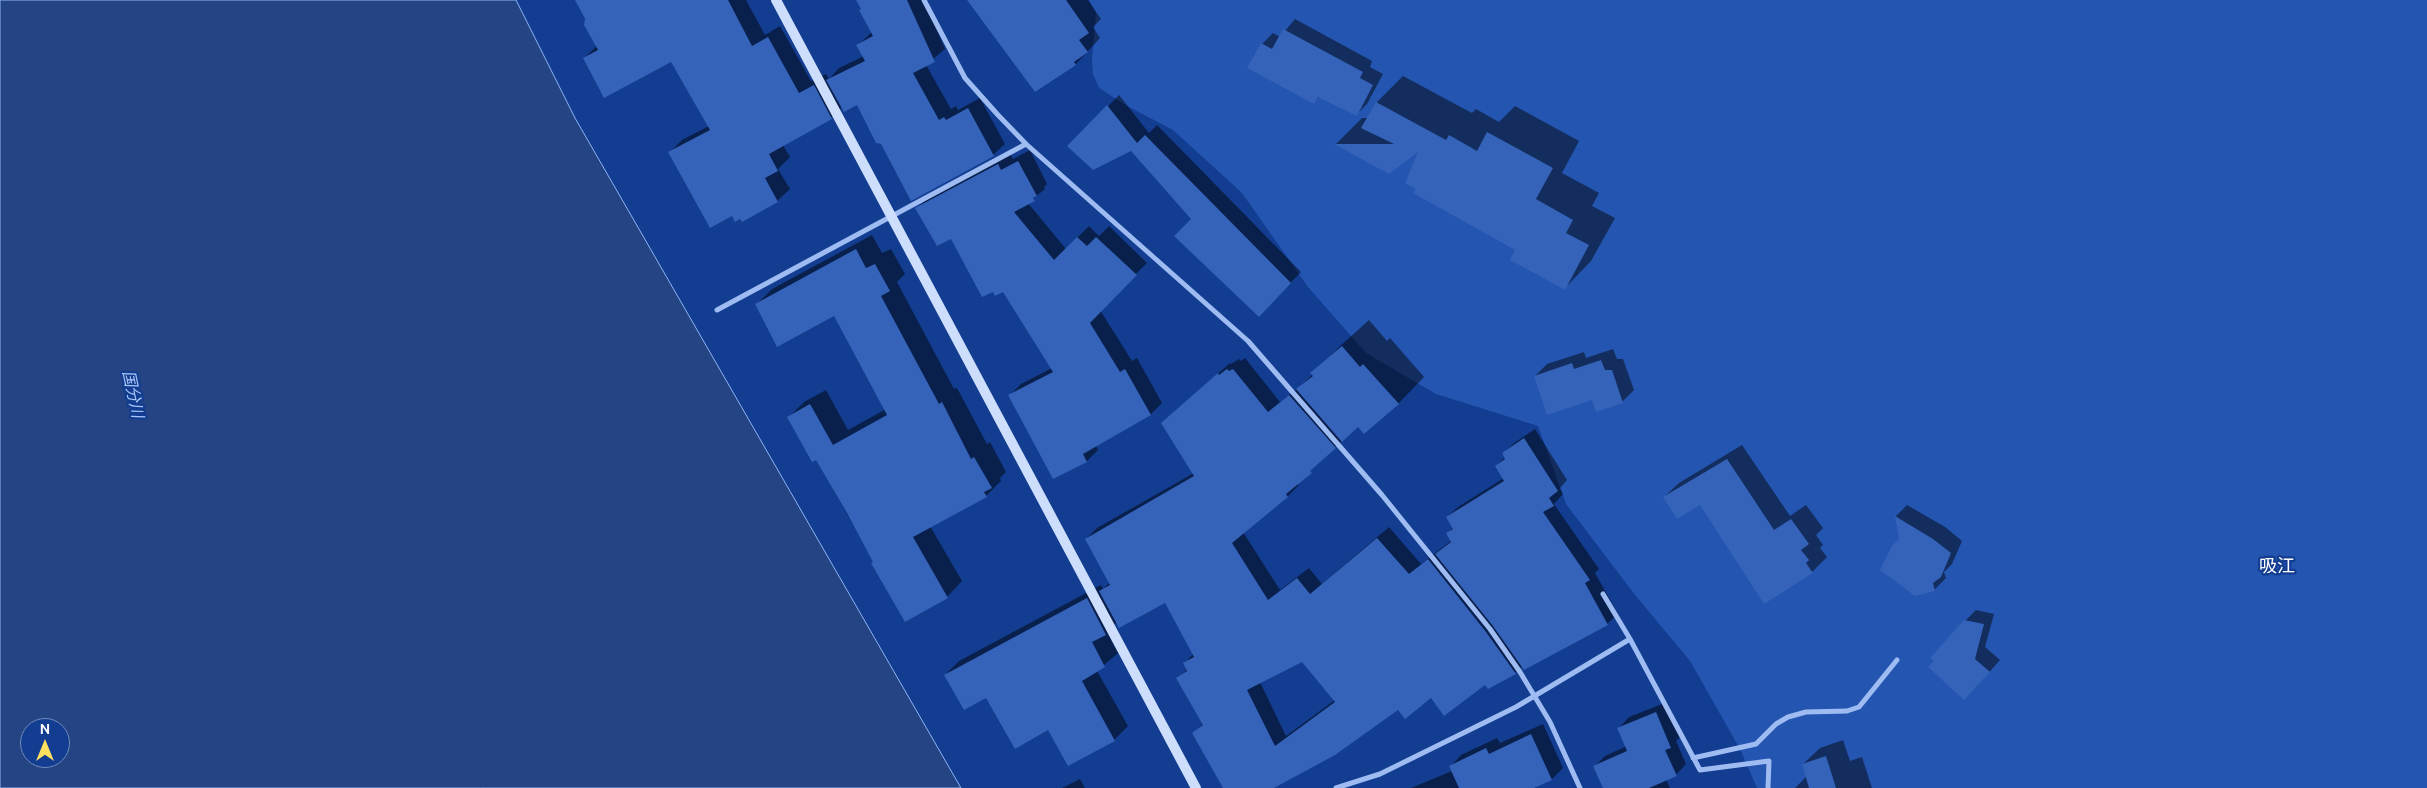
<!DOCTYPE html>
<meta charset="utf-8">
<style>
body{margin:0}
#map{position:relative;width:2427px;height:788px;overflow:hidden;background:#123d91;font-family:Ubuntu,sans-serif}
canvas{display:block}
.north{position:absolute;left:20px;top:718px;width:50px;height:50px;box-sizing:border-box;background:#123d91;border:1px solid #718bbd;border-radius:50%;rotate:0deg;font-size:14px;font-weight:700;line-height:20px;text-align:center;color:#fff}
.north::after{content:'';display:block;margin:auto;width:18px;height:22px;background:#ffe05f;clip-path:polygon(50% 0,100% 100%,50% 72%,0 100%)}
</style>
<div id="map">
<canvas width="2427" height="788"></canvas>
<div class="north">N</div>
</div>
<script>
const context = document.querySelector('canvas').getContext('2d');
context.lineJoin = 'round';
function paint(path, color) { context.fillStyle = color; context.fill(path, 'evenodd'); }
const shape = rows => new Path2D(rows.map(r => 'M' + r).join(''));
function stroke(path, color, width, dash) { context.strokeStyle = color; context.lineWidth = width; context.lineCap = dash ? 'butt' : 'round'; context.setLineDash(dash || []); context.stroke(path); }
function write(font, color, halo, rows, align = 'center') {
  context.font = font + ' Ubuntu,"Noto Sans JP",sans-serif'; context.lineWidth = 4.5; context.setLineDash([]); context.textBaseline = 'middle'; context.strokeStyle = halo; context.fillStyle = color; for (const [text, x, y, turn = 0] of rows) {
    context.save(); context.translate(x, y); context.rotate((+turn || 0) * Math.PI / 180); context.textAlign = isNaN(turn) ? turn : align; if (halo) context.strokeText(text, 0, 0); context.fillText(text, 0, 0); context.restore();
  }
}
paint(shape([
 [1089,0,2427,0,2427,788,1757,788,1740,749,1690,661,1635,595,1566,504,1538,426,1436,394,1366,353,1308,287,1242,193,1173,130,1127,106,1099,88,1093,74,1092,60,1096,13]
]), '#2355b1');
const water = shape([
 [0,0,516,0,575,118,961,788,0,788,0,0],
 [30,728,60,728,60,758,30,758,30,728]
]);
paint(water, '#244483');
stroke(water, '#8fb5f6', 1);
paint(shape([
 [576,0,746,0,765,35,780,26,811,81,826,74,829,79,839,68,864,56,857,46,872,32,857,0,924,0,945,49,926,65,951,109,956,106,958,110,980,98,1005,144,993,155,881,143,858,103,842,107,831,118,783,145,790,157,778,169,790,189,777,201,740,217,733,214,670,152,682,140,709,126,672,60,584,58,597,46],
 [968,0,1088,0,1101,19,1093,27,1100,38,1076,64,1035,91],
 [1295,19,1372,61,1370,67,1383,74,1367,104,1356,115,1320,96,1313,102,1262,44,1273,33,1280,37],
 [1403,76,1472,113,1476,109,1499,122,1515,106,1579,141,1562,173,1599,193,1592,206,1615,218,1591,261,1565,288,1517,249,1417,188,1421,148,1336,144,1362,118,1368,118,1377,102],
 [1119,95,1149,133,1157,125,1301,272,1259,315,1192,219,1131,149,1069,146],
 [1030,150,1047,184,1044,187,1045,189,1028,203,1066,249,1089,226,1099,236,1109,226,1147,263,1100,310,1132,361,1137,358,1162,403,1151,414,1096,445,1098,450,1087,461,1054,477,1010,395,1021,384,1052,368,1004,290,952,237,917,209,928,197,1010,153,1013,159],
 [872,235,882,253,891,249,905,274,897,282,954,389,957,388,987,444,990,442,1006,472,1000,478,1001,481,986,496,930,526,962,581,947,597,874,562,816,458,789,417,804,402,826,390,848,430,886,409,834,314,757,304,772,289],
 [1369,320,1387,341,1390,338,1424,377,1398,404,1358,426,1297,483,1299,485,1288,496,1243,532,1280,590,1309,568,1322,584,1389,527,1421,564,1452,540,1447,533,1454,527,1447,517,1458,507,1504,478,1496,466,1505,457,1503,454,1514,443,1535,429,1567,480,1560,488,1563,494,1554,504,1599,569,1595,573,1618,614,1607,624,1524,668,1522,666,1515,673,1489,687,1485,683,1398,708,1271,788,1223,788,1194,733,1203,724,1178,679,1187,669,1185,663,1193,654,1166,602,1117,622,1107,632,1118,653,1097,671,1128,726,1114,740,1048,729,945,675,959,661,1101,585,1103,589,1110,582,1086,539,1097,528,1194,473,1174,412,1230,363,1231,364,1239,359,1241,361,1245,358,1280,402,1302,385,1339,347],
 [1302,660,1335,700,1286,736,1260,682],
 [1613,349,1617,359,1623,359,1634,390,1622,402,1592,398,1535,376,1547,364,1584,352,1586,358],
 [1742,445,1790,516,1806,505,1823,528,1816,535,1823,545,1820,548,1827,557,1812,572,1700,504,1664,497,1679,483],
 [1907,505,1945,527,1962,541,1952,564,1944,572,1946,578,1934,590,1901,539,1896,516],
 [1976,610,1994,614,1985,647,2000,660,1975,688,1965,621],
 [1667,702,1681,736,1676,741,1686,764,1676,775,1666,779,1670,788,1604,788,1594,767,1605,756,1627,746,1619,728,1629,717],
 [1543,724,1563,768,1552,779,1533,788,1411,788,1452,771,1450,767,1461,755,1497,738,1500,743],
 [1843,740,1850,761,1862,757,1872,788,1795,788,1807,776,1803,764,1820,748],
 [1080,779,1085,788,1062,788]
]), '#0007');
paint(shape([
 [575,0,728,0,752,46,768,37,799,93,814,85,832,119,769,154,778,171,765,178,778,202,742,222,740,219,735,222,732,216,710,228,668,152,710,130,671,62,604,98,583,58,598,50,584,25,585,19],
 [856,0,907,0,935,62,913,73,939,120,944,117,946,120,968,108,994,156,911,201,881,144,876,143,857,105,844,112,826,80,865,61,856,45,873,36,859,10,861,9],
 [967,0,1066,0,1089,33,1079,40,1088,52,1074,62,1076,65,1035,92],
 [1283,29,1363,72,1360,78,1373,85,1357,116,1318,97,1314,104,1247,68,1261,43,1272,49],
 [1376,102,1446,140,1449,135,1477,151,1487,132,1553,168,1536,199,1573,220,1566,233,1589,245,1565,290,1510,260,1515,250,1413,193,1416,189,1405,183,1418,152,1389,174,1334,144,1394,144,1361,128],
 [1107,105,1137,143,1145,135,1291,283,1259,317,1174,236,1191,219,1131,151,1093,170,1067,146],
 [1018,161,1037,196,1033,198,1035,201,1014,212,1054,260,1077,237,1087,246,1096,237,1137,275,1090,323,1120,372,1125,369,1151,415,1083,454,1087,462,1053,479,1008,395,1053,372,1003,292,995,296,993,292,982,297,951,239,937,246,915,208,998,164,1001,170],
 [856,249,866,268,875,264,890,291,881,296,939,404,942,402,971,459,974,457,992,488,984,492,987,497,913,537,948,598,905,622,871,563,873,562,847,513,816,460,812,462,787,417,810,404,833,445,887,415,834,316,777,347,755,304],
 [1342,346,1360,367,1363,364,1399,404,1364,434,1358,427,1342,442,1296,389,1313,376,1310,373],
 [1601,360,1605,370,1612,370,1623,403,1596,412,1592,400,1547,415,1534,376,1572,363,1574,369],
 [1227,369,1229,371,1233,369,1268,412,1289,395,1336,448,1310,471,1312,473,1286,494,1288,497,1232,543,1268,600,1297,578,1310,594,1377,538,1409,574,1428,559,1486,632,1516,674,1488,689,1485,685,1444,716,1431,698,1405,719,1398,710,1335,755,1274,788,1223,788,1192,733,1203,725,1176,678,1187,671,1183,663,1194,657,1165,603,1119,628,1099,591,1110,585,1085,539,1194,476,1161,423,1218,373,1219,375],
 [1302,662,1335,702,1275,746,1247,690],
 [1524,438,1558,491,1549,498,1554,506,1543,512,1590,580,1585,583,1608,625,1524,670,1493,626,1435,554,1451,542,1446,533,1453,529,1446,517,1504,481,1495,466,1505,459,1502,453],
 [1727,459,1774,530,1791,519,1809,544,1801,550,1809,560,1806,563,1813,573,1764,604,1700,505,1677,519,1663,497],
 [1895,516,1933,539,1951,553,1941,577,1933,583,1935,591,1915,596,1880,570,1892,546,1899,539],
 [1087,598,1106,635,1092,642,1105,667,1082,681,1115,741,1068,766,1048,730,1015,749,986,698,964,710,944,675],
 [1964,620,1984,624,1975,659,1990,672,1964,700,1928,667,1934,661,1930,658],
 [1656,712,1671,748,1665,750,1677,776,1649,788,1603,788,1593,766,1627,751,1617,728],
 [1531,734,1552,780,1534,788,1459,788,1449,766,1486,748,1489,754],
 [1826,756,1836,788,1809,788,1802,764]
]), '#3563b9');
stroke(shape([
 [924,0,965,78,998,115,1026,144,1248,341,1382,495,1490,629,1520,672,1550,722,1580,788],
 [717,310,1026,144],
 [1630,639,1700,770,1769,761,1768,788],
 [1693,758,1756,744,1776,724,1788,717,1806,712,1847,711,1859,707,1897,660],
 [1336,788,1380,774,1516,707,1630,639,1603,594]
]), '#9ebcf2', 5);
stroke(shape([
 [776,0,1196,788]
]), '#cdddfc', 10);
write('italic 16px', '#aac6f9', '#123d91', [
 ["国分川",133,394,78]
]);
write('18px', '#fff', '#123d91', [
 ["吸江",2277,566]
]);
</script>
